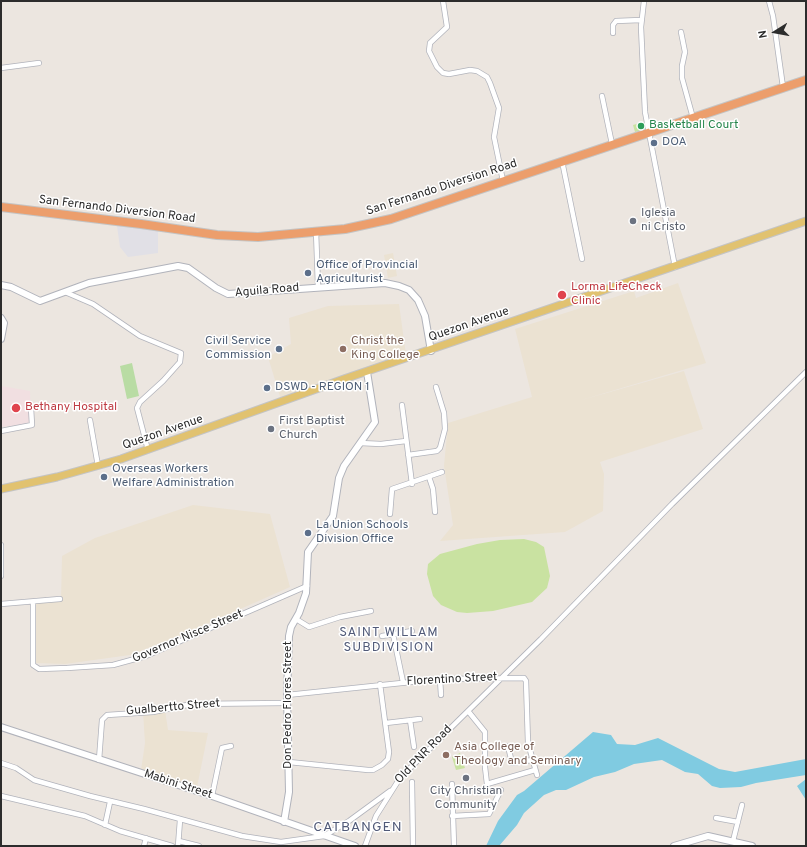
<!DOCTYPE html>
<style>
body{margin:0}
#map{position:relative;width:807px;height:847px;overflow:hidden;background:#ece6e0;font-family:Overpass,sans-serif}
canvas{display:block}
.frame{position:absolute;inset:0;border:2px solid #2c2c2c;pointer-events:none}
.north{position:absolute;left:755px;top:12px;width:40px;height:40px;-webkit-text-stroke:3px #fff;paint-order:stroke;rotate:259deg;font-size:11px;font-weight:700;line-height:16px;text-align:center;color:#2c2c2c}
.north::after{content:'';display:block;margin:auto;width:14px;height:18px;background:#2c2c2c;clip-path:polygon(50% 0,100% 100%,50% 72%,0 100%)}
</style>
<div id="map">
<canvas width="807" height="847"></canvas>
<div class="frame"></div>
<div class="north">N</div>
</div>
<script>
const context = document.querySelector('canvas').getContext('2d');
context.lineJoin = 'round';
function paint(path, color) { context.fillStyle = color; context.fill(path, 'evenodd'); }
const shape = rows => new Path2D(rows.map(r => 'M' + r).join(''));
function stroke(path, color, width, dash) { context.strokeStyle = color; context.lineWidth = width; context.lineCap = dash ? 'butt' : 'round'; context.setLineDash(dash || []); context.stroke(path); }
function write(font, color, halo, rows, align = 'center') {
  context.font = font + ' Overpass,sans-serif'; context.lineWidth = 3; context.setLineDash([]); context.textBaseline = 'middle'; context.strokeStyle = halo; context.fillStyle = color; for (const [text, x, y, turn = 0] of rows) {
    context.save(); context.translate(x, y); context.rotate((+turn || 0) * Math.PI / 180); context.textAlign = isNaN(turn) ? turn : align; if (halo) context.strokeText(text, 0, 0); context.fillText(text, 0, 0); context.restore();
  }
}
paint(shape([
 [117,226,158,229,158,253,128,257,120,247]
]), '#e1e0e6');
paint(shape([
 [393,253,397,276,388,278,384,255],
 [678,283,706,363,578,401,684,371,703,429,600,462,604,474,603,511,565,532,440,541,453,525,444,466,448,423,532,397,515,329,634,291,636,298],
 [399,304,406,355,281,400,268,357,291,344,289,318,328,306],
 [193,505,270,514,290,587,184,634,130,655,65,664,35,663,35,603,61,600,62,556,95,538],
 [165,710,168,730,208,733,197,787,141,770,145,743,143,712]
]), '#ebe2d2');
paint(shape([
 [1,386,30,391,31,424,1,427]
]), '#f1dfe1');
paint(shape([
 [132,363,139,396,127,399,120,366]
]), '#b9dca4');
paint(shape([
 [647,121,649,128,635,132,633,125],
 [524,539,536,542,544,547,550,576,547,588,532,602,493,611,467,613,457,612,441,605,433,596,427,574,428,564,440,554,477,544,500,540],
 [460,753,465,768,456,770,452,757]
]), '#c9e2a1');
paint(shape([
 [593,732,611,735,617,744,635,745,658,738,719,769,735,772,806,759,806,775,756,783,741,787,720,788,712,786,698,774,685,772,662,760,634,764,615,772,594,777,566,790,556,790,544,795,524,813,517,825,499,846,486,846,498,821,517,795,524,791],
 [806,779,806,800,797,786]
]), '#80cbe1');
const street = shape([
 [443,1,447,27,430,43,429,51,437,67,443,73,449,74,470,70,477,71,487,77,490,83,499,108,494,137,503,181],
 [644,1,641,27,645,112,675,267],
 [769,1,773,16,783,87],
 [681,32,685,52,682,66,682,78,693,118],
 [613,33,613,25,616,21,641,20],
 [1,68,39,63],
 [602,96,612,144],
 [562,161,582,259],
 [316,231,318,286],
 [65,292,93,304,140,336,181,353,180,362,163,381,140,402,137,408,148,450],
 [402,405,412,484],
 [90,420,98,466],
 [1,431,32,425,31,408],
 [360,443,381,444,406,441],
 [408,455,437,451,440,448,445,429,444,413,436,387],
 [429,477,433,489,435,512],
 [390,514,392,489,442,472],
 [1,545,1,576],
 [33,602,33,665,39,669,67,668,113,665,146,656,307,586],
 [1,604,60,599],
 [296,619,309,627,340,617,371,611],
 [393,634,403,682],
 [382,636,412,631],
 [440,679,441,695],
 [287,695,440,679,524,678,526,681,528,743,537,775],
 [468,711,485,732,485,767,487,784,535,770],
 [410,720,414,747],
 [386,723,420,719],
 [508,746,512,763,532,760],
 [99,760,102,720,107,715,153,712,192,704,287,703],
 [289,762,368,770,373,770,382,765,388,759,389,752,380,684],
 [1,763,16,768,34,780,90,796,144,809,242,836,281,842,324,836,349,821,390,791],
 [412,782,413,846],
 [452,784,454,846],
 [1,796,85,816,120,831,172,846],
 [212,796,222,748,231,746],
 [452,816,489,814,501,790],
 [716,818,738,822],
 [105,825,110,802],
 [179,841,199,846],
 [733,841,742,805],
 [144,846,146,838],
 [178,846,180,820],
 [365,846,376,816,400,778,541,639,672,504,806,372]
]);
const secondary = shape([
 [1,285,11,287,40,301,89,283,178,266,188,268,216,288,228,294,385,283,399,286,409,290,418,300,425,316,431,351],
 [1,318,4,323,1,339],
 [1,727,212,796,355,846],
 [284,822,289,792,287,695,289,636,291,627,299,613,306,593,308,552,333,516,339,478,344,466,375,422,367,372],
 [674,846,708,836,752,846]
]);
const primary = shape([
 [1,489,57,477,121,459,344,379,806,221]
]);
const highway = shape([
 [1,207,141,224,217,235,258,237,345,229,391,219,806,80]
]);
stroke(street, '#b1b3bb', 6);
stroke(secondary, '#b1b3bb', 8);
stroke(primary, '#c4c4c4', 9);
stroke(highway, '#c4c4c4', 10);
stroke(street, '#fff', 4.5);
stroke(secondary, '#fff', 6);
stroke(primary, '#e1c270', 7);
stroke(highway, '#ec9e6c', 8);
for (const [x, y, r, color] of [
 [641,126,4,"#2e9e5b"],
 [654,143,4,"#5c6f8a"],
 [633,221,4,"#6b7280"],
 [308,273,4,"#5c6f8a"],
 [562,295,5,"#e0444e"],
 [279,349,4,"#5c6f8a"],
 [343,349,4,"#8d6e63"],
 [267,388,4,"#5c6f8a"],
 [16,408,5,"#e0444e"],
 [271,429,4,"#6b7280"],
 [104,477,4,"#5c6f8a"],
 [308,533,4,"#5c6f8a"],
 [446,755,4,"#8d6e63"],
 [466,778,4,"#6b7280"]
]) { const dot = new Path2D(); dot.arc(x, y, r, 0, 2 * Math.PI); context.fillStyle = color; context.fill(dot); stroke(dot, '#fff', 1.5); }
write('12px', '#27864d', '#fff', [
 ["Basketball Court",649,126]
], 'left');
write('12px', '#4e5e75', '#fff', [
 ["DOA",662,143],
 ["Office of Provincial",316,266],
 ["Agriculturist",316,280],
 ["Civil Service",271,342,"right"],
 ["Commission",271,356,"right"],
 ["DSWD - REGION 1",275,388],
 ["Overseas Workers",112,470],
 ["Welfare Administration",112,484],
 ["La Union Schools",316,526],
 ["Division Office",316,540]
], 'left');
write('12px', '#2c2c2c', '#fff', [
 ["San Fernando Diversion Road",442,188,-18],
 ["San Fernando Diversion Road",117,210,7],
 ["Aguila Road",267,291,-5],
 ["Quezon Avenue",469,325,-19],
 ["Quezon Avenue",163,433,-19],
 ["Governor Nisce Street",188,637,-23],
 ["Florentino Street",452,680,-3],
 ["Don Pedro Flores Street",289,705,-90],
 ["Gualbertto Street",173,708,-5],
 ["Old PNR Road",424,755,-46],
 ["Mabini Street",178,785,18]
]);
write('12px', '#5b616d', '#fff', [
 ["Iglesia",641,214],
 ["ni Cristo",641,228],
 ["First Baptist",279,422],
 ["Church",279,436],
 ["City Christian",466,792,"center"],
 ["Community",466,806,"center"]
], 'left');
write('12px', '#be3a42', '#fff', [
 ["Lorma LifeCheck",571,288],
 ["Clinic",571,302],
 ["Bethany Hospital",25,408]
], 'left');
write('12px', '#785e54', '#fff', [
 ["Christ the",351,342],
 ["King College",351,356],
 ["Asia College of",454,748],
 ["Theology and Seminary",454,762]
], 'left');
context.letterSpacing = '1px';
write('13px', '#515a78', '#fff', [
 ["SAINT WILLAM",389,633],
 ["SUBDIVISION",389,648]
]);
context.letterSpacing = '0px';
context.letterSpacing = '1px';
write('14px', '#515a78', '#fff', [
 ["CATBANGEN",358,828]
]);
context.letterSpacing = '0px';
</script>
